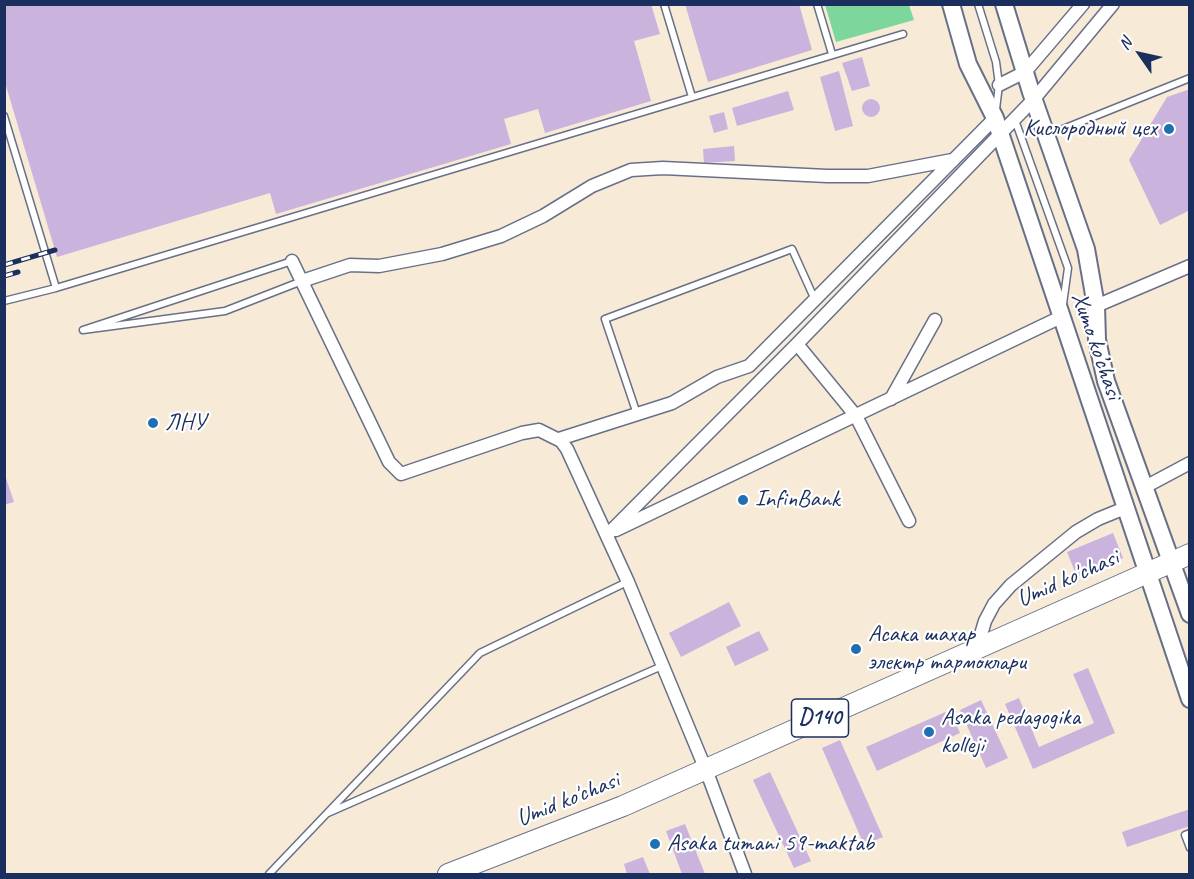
<!DOCTYPE html>
<meta charset="utf-8">
<style>
body{margin:0}
#map{position:relative;width:1194px;height:879px;overflow:hidden;background:#f7ead7;font-family:Caveat,sans-serif}
canvas{display:block}
.frame{position:absolute;inset:0;border:6px solid #1b2f5e;pointer-events:none}
.north{position:absolute;left:1110px;top:24px;width:60px;height:60px;-webkit-text-stroke:4px #fff;paint-order:stroke;rotate:304deg;font-size:16px;font-weight:700;line-height:24px;text-align:center;color:#1b2f5e}
.north::after{content:'';display:block;margin:auto;width:21px;height:27px;background:#1b2f5e;clip-path:polygon(50% 0,100% 100%,50% 72%,0 100%)}
</style>
<div id="map">
<canvas width="1194" height="879"></canvas>
<div class="frame"></div>
<div class="north">N</div>
</div>
<script>
const context = document.querySelector('canvas').getContext('2d');
context.lineJoin = 'round';
function paint(path, color) { context.fillStyle = color; context.fill(path, 'evenodd'); }
const shape = rows => new Path2D(rows.map(r => 'M' + r).join(''));
function stroke(path, color, width, dash) { context.strokeStyle = color; context.lineWidth = width; context.lineCap = dash ? 'butt' : 'round'; context.setLineDash(dash || []); context.stroke(path); }
function write(font, color, halo, rows, align = 'center') {
  context.font = font + ' Caveat,sans-serif'; context.lineWidth = 4.5; context.setLineDash([]); context.textBaseline = 'middle'; context.strokeStyle = halo; context.fillStyle = color; for (const [text, x, y, turn = 0] of rows) {
    context.save(); context.translate(x, y); context.rotate((+turn || 0) * Math.PI / 180); context.textAlign = isNaN(turn) ? turn : align; if (halo) context.strokeText(text, 0, 0); context.fillText(text, 0, 0); context.restore();
  }
}
paint(shape([
 [825,5,909,5,914,20,836,42]
]), '#7dd69c');
paint(shape([
 [4,4,651,4,660,34,634,41,651,101,545,133,538,109,504,119,511,144,276,214,270,193,57,257,4,79],
 [685,4,799,4,812,50,708,82],
 [862,57,870,86,852,91,842,63],
 [839,71,853,126,835,131,820,77],
 [1190,89,1190,210,1160,225,1129,160,1167,97],
 [788,91,794,110,737,126,732,108],
 '862 108a9 9 0 1 1 18 0a9 9 0 1 1-18 0Z',
 [724,112,728,129,714,133,709,116],
 [734,146,735,161,704,163,703,149],
 [4,472,14,502,4,505],
 [1113,533,1123,558,1077,577,1067,552],
 [729,602,741,626,681,657,669,633],
 [759,631,769,650,735,666,726,647],
 [1088,668,1115,733,1033,769,1005,704,1019,698,1039,747,1094,723,1073,674],
 [981,700,1008,758,986,768,960,710],
 [950,710,960,733,877,771,866,747],
 [840,740,883,837,864,845,822,748],
 [770,772,811,861,794,868,753,780],
 [1190,809,1190,826,1127,847,1122,832],
 [685,824,705,874,682,874,666,831],
 [643,857,650,874,627,874,624,864]
]), '#cab4dd');
const lane = shape([
 [664,4,692,97],
 [817,4,832,54],
 [978,4,996,62,999,85,996,109],
 [4,116,56,288],
 [1015,120,1068,268,1063,304],
 [1048,135,1190,78],
 [292,261,83,330,225,311,302,281],
 [4,301,56,288,903,34],
 [637,414,605,319,792,249,815,300],
 [328,813,662,666],
 [1190,833,1185,835,1190,848],
 [269,874,480,653,627,582]
]);
const street = shape([
 [999,85,1025,72,1083,4],
 [292,261,389,462,401,474,522,433,539,430,561,441,567,449,628,582,708,775,745,874],
 [302,281,350,265,379,266,442,254,501,236,543,216,592,186,631,170,663,168,827,176,868,176,952,160],
 [1096,306,1190,266],
 [797,344,856,416,909,521],
 [891,399,935,320],
 [559,439,672,403,717,377,749,366,995,118],
 [1145,487,1190,463],
 [616,530,1061,317],
 [607,535,797,344,1034,99,1113,4],
 [977,648,985,621,994,604,1011,585,1076,532,1098,519,1125,508]
]);
const secondary = shape([
 [951,4,968,64,995,118,1190,699],
 [1004,4,1031,92,1086,249,1096,306,1097,340,1106,381,1190,614]
]);
const primary = shape([
 [448,874,623,806,1190,554]
]);
stroke(lane, '#687088', 9);
stroke(street, '#687088', 15);
stroke(secondary, '#687088', 20);
stroke(primary, '#687088', 22);
stroke(lane, '#fff', 6);
stroke(street, '#fff', 12);
stroke(secondary, '#fff', 16);
stroke(primary, '#fff', 20);
const rail = shape([
 [4,265,55,250],
 [4,276,18,272]
]);
stroke(rail, '#1b2f5e', 5);
stroke(rail, '#fff', 3, [9]);
for (const [x, y, r, color] of [
 [1169,129,6,"#1f6fb2"],
 [153,423,6,"#1f6fb2"],
 [743,500,6,"#1f6fb2"],
 [856,649,6,"#1f6fb2"],
 [929,732,6,"#1f6fb2"],
 [655,844,6,"#1f6fb2"]
]) { const dot = new Path2D(); dot.arc(x, y, r, 0, 2 * Math.PI); context.fillStyle = color; context.fill(dot); stroke(dot, '#fff', 2); }
for (const [x, y, w] of [
 [820,718,57]
]) { const box = new Path2D(); box.roundRect(x - w / 2, y - 19, w, 38, 4.5); context.fillStyle = '#fff'; context.fill(box); stroke(box, '#1b2f5e', 1.5); }
write('bold 22px', '#1b2f5e', null, [
 ["D140",820,718]
]);
write('24px', '#1b2f5e', '#fff', [
 ["Кислородный цех",1157,129,"right"],
 ["ЛНУ",165,423],
 ["InfinBank",755,500],
 ["Асака шахар",868,635],
 ["электр тармоклари",868,663],
 ["Asaka pedagogika",941,718],
 ["kolleji",941,746],
 ["Asaka tumani 59-maktab",667,844]
], 'left');
write('24px', '#1b2f5e', '#fff', [
 ["Xumo ko’chasi",1096,346,71],
 ["Umid ko'chasi",1068,579,-24],
 ["Umid ko'chasi",568,800,-22]
]);
</script>
